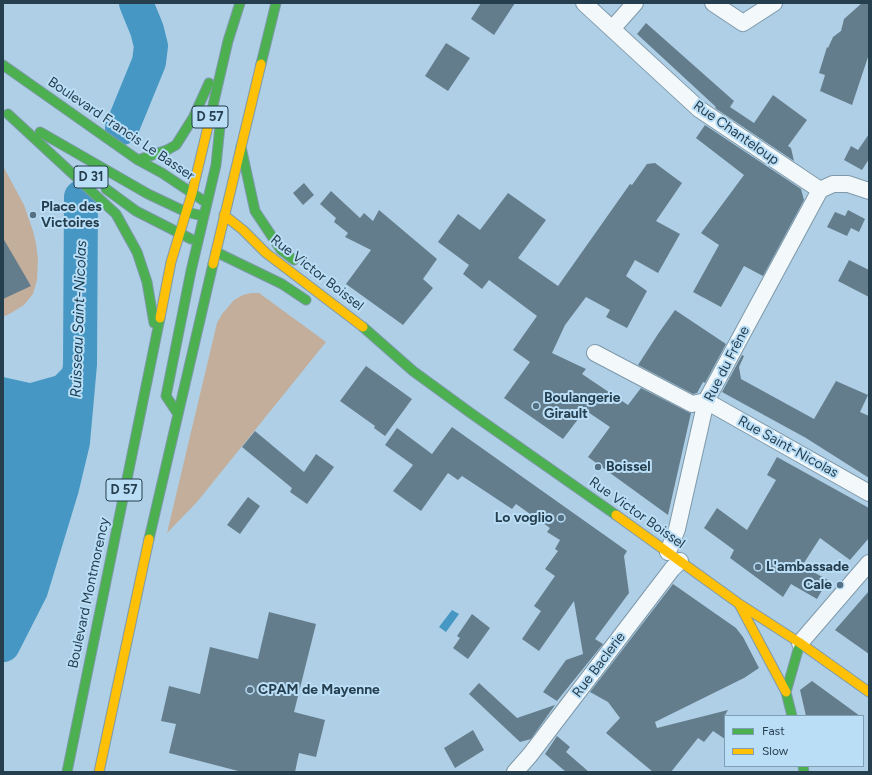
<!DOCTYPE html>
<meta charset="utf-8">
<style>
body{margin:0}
#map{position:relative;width:872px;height:775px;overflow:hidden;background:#aecfe5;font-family:Figtree,sans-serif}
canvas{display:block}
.frame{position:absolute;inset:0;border:4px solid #263f4f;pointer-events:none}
.legend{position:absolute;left:724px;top:715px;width:140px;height:52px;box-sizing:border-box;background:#badef6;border:1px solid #7f9eb3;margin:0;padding:5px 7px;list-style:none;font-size:12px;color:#263f4f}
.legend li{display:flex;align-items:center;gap:8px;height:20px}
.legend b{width:20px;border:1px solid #7f9eb3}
</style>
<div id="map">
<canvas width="872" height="775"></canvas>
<div class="frame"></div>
<ul class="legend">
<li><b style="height:5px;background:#4caf50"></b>Fast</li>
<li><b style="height:5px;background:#ffc107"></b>Slow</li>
</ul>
</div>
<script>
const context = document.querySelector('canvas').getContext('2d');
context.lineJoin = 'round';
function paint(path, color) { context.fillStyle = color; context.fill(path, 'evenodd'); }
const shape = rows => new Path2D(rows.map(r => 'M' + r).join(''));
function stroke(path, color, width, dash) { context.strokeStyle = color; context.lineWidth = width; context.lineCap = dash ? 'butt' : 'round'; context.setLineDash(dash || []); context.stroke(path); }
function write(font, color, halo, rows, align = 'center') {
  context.font = font + ' Figtree,sans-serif'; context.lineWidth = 4; context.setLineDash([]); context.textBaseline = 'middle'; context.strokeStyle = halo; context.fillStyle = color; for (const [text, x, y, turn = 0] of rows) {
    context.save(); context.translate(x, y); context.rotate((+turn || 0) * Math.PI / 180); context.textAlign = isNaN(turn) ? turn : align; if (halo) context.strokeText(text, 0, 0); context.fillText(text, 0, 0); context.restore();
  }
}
paint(shape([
 [3,166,24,205,33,231,36,243,38,260,37,280,33,294,24,305,11,313,3,317],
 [251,293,259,293,326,342,197,502,167,533,217,323,222,314,234,300,243,295]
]), '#c3ae9b');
paint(shape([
 [68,359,67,438,64,453,4,618,3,377,30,383,55,376,65,366],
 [452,610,459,614,446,632,439,627]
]), '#4697c3');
stroke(shape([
 [122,128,149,62,151,46,147,30,136,3],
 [3,645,31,590,62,488,73,442,80,364,81,197]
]), '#4697c3', 34);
paint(shape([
 [481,3,515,3,494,35,471,19],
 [862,3,869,3,869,54,852,105,820,91,825,75,819,73,827,47,828,48,833,37,841,31,844,19],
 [646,23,734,101,730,107,754,123,773,95,807,120,788,146,791,148,794,161,715,108,716,107,637,34],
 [446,43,470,58,448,91,425,76],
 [705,125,801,189,804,200,763,276,744,266,721,307,693,292,719,245,701,233,744,175,696,138],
 [869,134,869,159,862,170,844,160,851,146,858,150],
 [655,163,682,183,656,221,680,234,658,273,635,260,626,276,647,291,627,328,606,317,610,310,586,297,565,325,552,353,586,369,582,374,628,405,641,388,688,412,691,413,668,515,588,457,610,427,585,410,563,439,504,398,530,362,513,350,537,316,489,280,482,289,463,274,469,265,438,242,458,214,480,230,508,193,546,220,518,258,558,286,630,184,632,185,647,164],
 [304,183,314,195,303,205,293,193],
 [331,191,360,218,364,213,373,221,379,210,437,259,423,279,433,288,403,325,346,284,371,250,345,237,348,233,334,222,336,218,320,204],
 [848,210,865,219,859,232,851,228,847,236,827,227,835,212,845,216],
 [3,238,31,286,3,299],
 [849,260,869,270,869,297,838,281],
 [675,310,726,344,705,383,703,382,697,393,693,394,638,365,658,334],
 [742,355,744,356,739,367,741,379,814,419,836,381,868,395,860,412,869,416,869,478,806,438,722,392],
 [366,366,412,399,385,436,374,428,375,426,340,401],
 [452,427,627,551,624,556,629,593,595,639,603,644,557,701,543,692,566,660,583,654,574,601,539,651,522,639,541,611,534,606,555,576,545,569,558,551,555,549,560,540,547,532,550,528,516,504,512,509,462,476,458,480,448,473,421,511,393,491,413,465,385,445,397,428,432,454],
 [255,431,304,472,316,454,334,467,307,504,290,492,292,488,242,447],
 [777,457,869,508,869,538,850,560,820,538,802,566,828,580,817,599,791,584,783,597,730,558,734,550,704,528,717,508,747,530,776,480,767,475],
 [248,497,260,506,240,534,227,525],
 [673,584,736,628,743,637,759,668,744,678,655,722,657,728,728,710,725,715,725,739,713,731,704,742,698,738,671,772,653,772,606,733,620,718,608,702,590,692],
 [869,591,869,654,835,630],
 [269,612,316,624,294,712,325,720,316,757,299,753,295,772,242,772,169,753,176,724,161,721,169,686,200,694,210,647,258,659],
 [472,614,490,628,468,659,453,648,460,638,457,636],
 [812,681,860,716,806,716,800,690],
 [479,683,517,718,555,705,531,739,520,742,469,694],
 [473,730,484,750,455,768,444,748],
 [557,736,570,747,566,752,589,772,566,772,545,754]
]), '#647d8c');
const street = shape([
 [584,3,699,109,820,190,833,184,848,184,869,191],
 [713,3,743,23,774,3],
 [612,29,635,3],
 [595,353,692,404,706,401,869,493],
 [668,552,677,529,706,401,820,190],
 [800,643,869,563],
 [515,772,530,755,672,569,680,561]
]);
const fast = shape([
 [261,64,276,3],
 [3,65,138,160,162,173,204,201],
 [8,114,116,214,137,252,147,282,154,323],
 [211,114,228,41,240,3],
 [40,132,148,194,186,212,199,215],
 [241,147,255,211,281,250,294,260],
 [138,160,167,150,176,145,193,118,209,83],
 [106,189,136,211,191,239],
 [216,252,282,284,306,300],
 [363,327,413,371,472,414,616,515],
 [178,414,166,396,191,271,216,165,220,126],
 [149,539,213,264],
 [792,716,786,692,800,643],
 [803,766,804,772],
 [67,772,160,318]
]);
const slow = shape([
 [224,215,243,230,266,253,363,327],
 [213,264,261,64],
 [160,318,171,262,192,193,211,114],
 [616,515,738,603,800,643,869,692],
 [739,604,786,692],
 [99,772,149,539]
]);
stroke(street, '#7f99aa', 18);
stroke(fast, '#7f99aa', 11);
stroke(slow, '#7f99aa', 11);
stroke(street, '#f3f8fb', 16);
stroke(fast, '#4caf50', 9);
stroke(slow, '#ffc107', 9);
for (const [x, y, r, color] of [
 [33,215,4,"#567184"],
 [536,406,4,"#567184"],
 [598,467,4,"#567184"],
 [561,518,4,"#567184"],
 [758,567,4,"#567184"],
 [840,585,4,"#567184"],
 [250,690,4,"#567184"]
]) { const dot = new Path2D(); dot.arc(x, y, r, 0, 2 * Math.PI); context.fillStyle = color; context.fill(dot); stroke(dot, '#badef6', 1.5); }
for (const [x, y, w] of [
 [210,117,36],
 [91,177,34],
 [124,490,36]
]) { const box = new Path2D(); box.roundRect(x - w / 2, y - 11, w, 22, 3); context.fillStyle = '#badef6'; context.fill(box); stroke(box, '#263f4f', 1); }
write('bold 13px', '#263f4f', null, [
 ["D 57",210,117],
 ["D 31",91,177],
 ["D 57",124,490]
]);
write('14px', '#263f4f', '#badef6', [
 ["Boulevard Francis Le Basser",121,129,34],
 ["Rue Chanteloup",736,133,35],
 ["Rue Victor Boissel",317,273,38],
 ["Rue du Frêne",727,364,-63],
 ["Rue Saint-Nicolas",788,447,29],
 ["Rue Victor Boissel",637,513,35],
 ["Boulevard Montmorency",89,593,-78],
 ["Rue Baclerie",599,665,-53]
]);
write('bold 14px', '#263f4f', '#badef6', [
 ["Place des",41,207],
 ["Victoires",41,223],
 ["Boulangerie",544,398],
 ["Girault",544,414],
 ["Boissel",606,467],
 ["Lo voglio",553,518,"right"],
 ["L'ambassade",766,567],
 ["Cale",832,585,"right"],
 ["CPAM de Mayenne",258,690]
], 'left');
write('italic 15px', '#133a51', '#badef6', [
 ["Ruisseau Saint-Nicolas",79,319,-88]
]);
</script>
